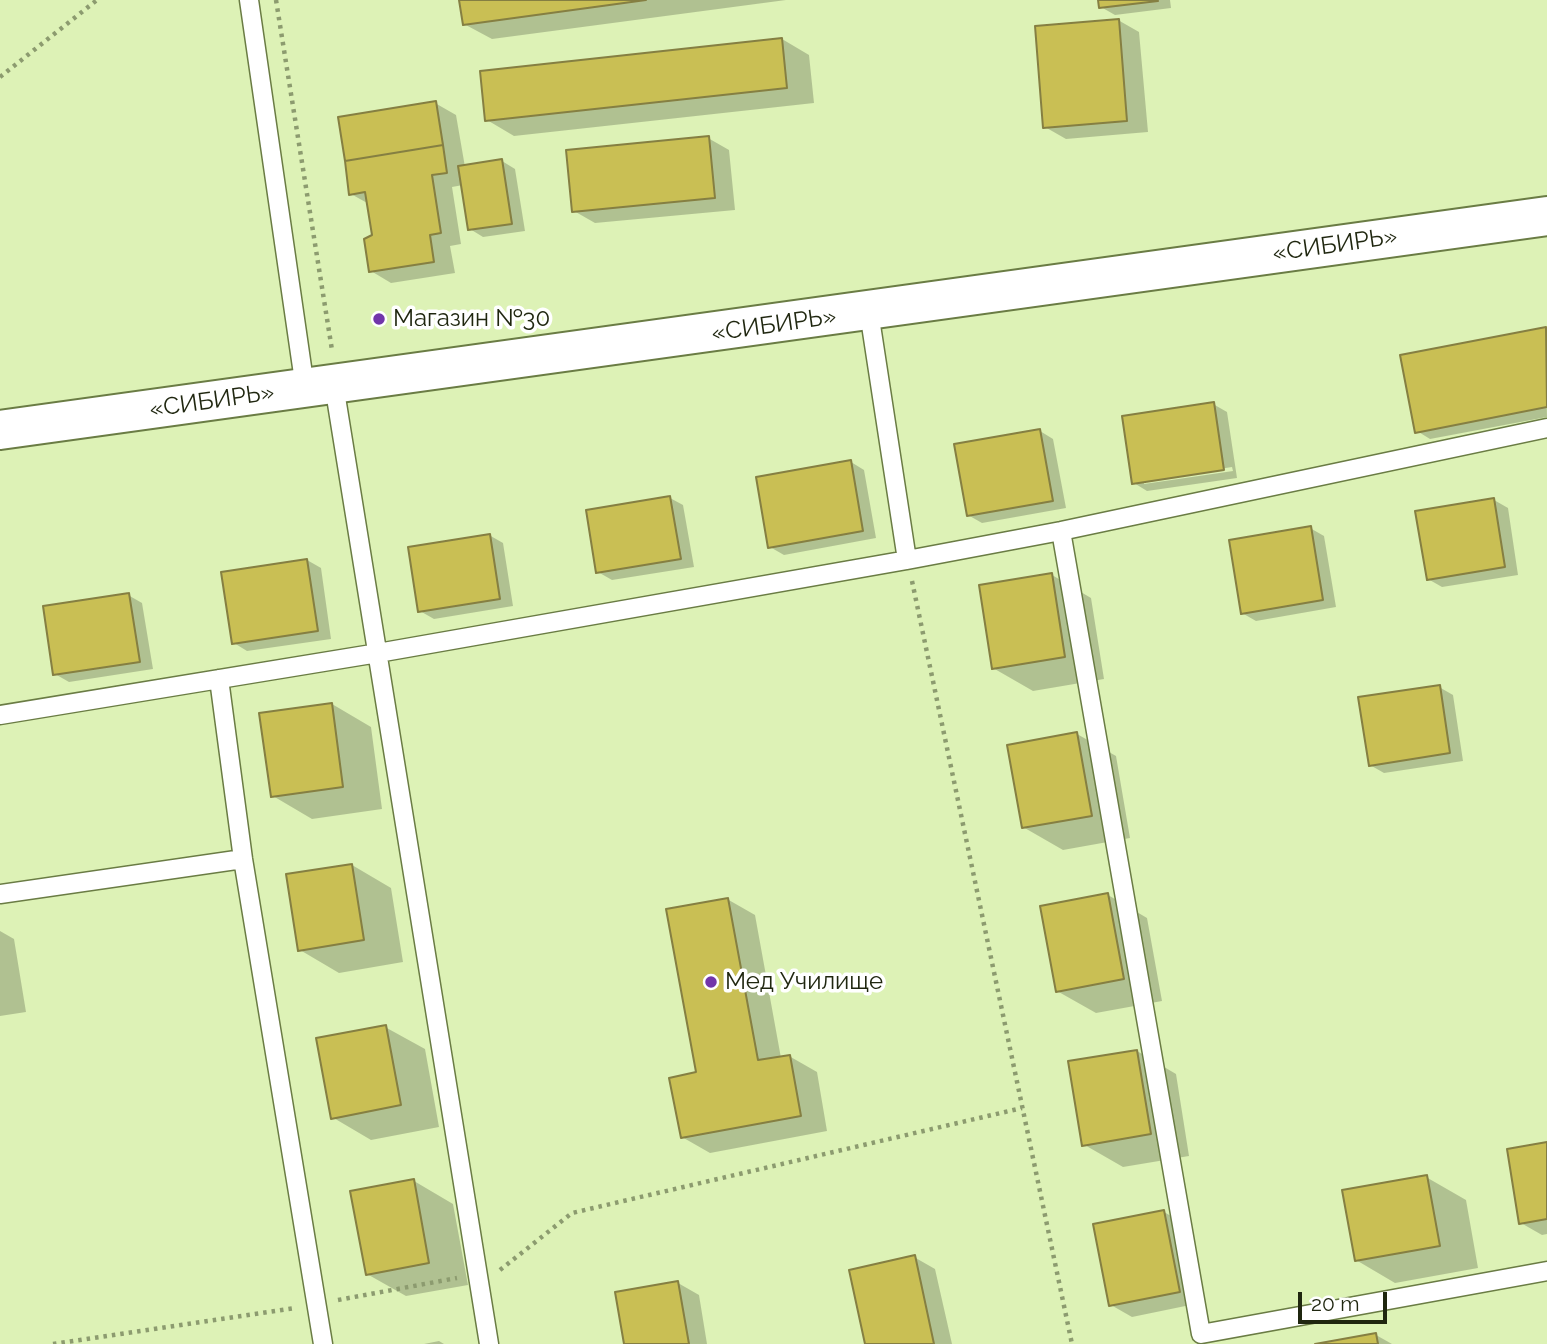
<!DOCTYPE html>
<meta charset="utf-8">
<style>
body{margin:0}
#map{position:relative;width:1547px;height:1344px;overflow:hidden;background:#ddf2b6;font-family:Raleway,sans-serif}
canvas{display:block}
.scale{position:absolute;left:1298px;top:1292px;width:89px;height:32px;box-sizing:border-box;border:4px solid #1f260f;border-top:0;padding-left:9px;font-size:21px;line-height:24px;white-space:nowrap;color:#1f260f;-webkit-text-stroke:5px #fff;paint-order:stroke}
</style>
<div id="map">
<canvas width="1547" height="1344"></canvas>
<div class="scale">20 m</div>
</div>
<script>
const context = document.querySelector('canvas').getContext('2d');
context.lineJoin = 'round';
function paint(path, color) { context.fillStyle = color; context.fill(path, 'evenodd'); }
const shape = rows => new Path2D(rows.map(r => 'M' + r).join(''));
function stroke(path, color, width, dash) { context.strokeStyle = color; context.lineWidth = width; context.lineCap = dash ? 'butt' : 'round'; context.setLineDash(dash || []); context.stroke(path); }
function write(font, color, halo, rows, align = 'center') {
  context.font = font + ' Raleway,sans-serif'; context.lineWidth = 7; context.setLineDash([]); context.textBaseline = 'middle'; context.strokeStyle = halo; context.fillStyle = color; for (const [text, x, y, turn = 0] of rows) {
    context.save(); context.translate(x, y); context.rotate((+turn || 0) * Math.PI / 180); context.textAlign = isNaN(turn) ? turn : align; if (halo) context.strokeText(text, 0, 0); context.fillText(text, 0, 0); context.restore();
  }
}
paint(shape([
 [461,0,786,0,492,39,464,24],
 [1100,0,1170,0,1171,8,1115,15,1101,7],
 [1118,20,1139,32,1148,132,1066,139,1045,127],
 [782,39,809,55,814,103,514,136,487,120],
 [435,103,456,115,465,167,502,161,515,169,525,231,483,237,470,229,463,185,452,187,461,244,450,246,455,273,391,283,371,271,374,236,369,204,351,194],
 [708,138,729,150,735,210,595,223,574,211],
 [1545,329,1547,417,1430,439,1417,431],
 [1213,404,1227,412,1237,478,1147,491,1134,483],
 [1232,467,1233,471,1144,484,1144,481],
 [1040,431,1053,439,1066,508,982,523,968,515],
 [851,462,864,470,876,538,784,555,770,547],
 [670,498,683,505,694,567,612,580,598,572],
 [1494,500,1508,508,1518,575,1442,587,1428,579],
 [1310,528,1324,536,1336,607,1256,621,1242,613],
 [489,535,503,543,513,606,434,619,420,611],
 [307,560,321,568,331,639,247,651,234,643],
 [1052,575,1091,598,1104,679,1033,691,993,668],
 [128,595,142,603,153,669,69,682,55,674],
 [1439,687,1453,695,1463,761,1384,773,1370,765],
 [332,704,371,727,382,809,312,819,273,796],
 [1077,734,1116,756,1130,838,1063,850,1023,827],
 [352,865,391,888,403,962,339,973,300,950],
 [1108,895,1147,918,1162,1001,1096,1013,1057,991],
 [727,899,755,915,781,1058,789,1056,817,1072,827,1131,710,1153,682,1137,698,1074],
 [0,931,14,939,26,1012,0,1016],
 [385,1027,425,1049,439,1127,371,1140,332,1117],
 [1137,1051,1176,1074,1189,1156,1123,1167,1083,1144],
 [1547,1143,1547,1234,1542,1235,1521,1223],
 [1426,1177,1466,1200,1478,1268,1395,1283,1356,1260],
 [414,1181,453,1204,468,1285,406,1296,367,1274],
 [1164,1212,1185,1224,1200,1303,1132,1317,1111,1305],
 [914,1257,935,1269,952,1344,867,1344],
 [678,1283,699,1295,707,1344,626,1344],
 [1376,1335,1392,1344,1325,1344],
 [439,1341,444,1344,424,1344]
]), '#0003');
const building = shape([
 [459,0,646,0,463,25,459,0],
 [1098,0,1157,0,1158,1,1099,8,1098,0],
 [1119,19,1127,121,1043,128,1035,26,1119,19],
 [782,38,787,88,485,121,480,71,782,38],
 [436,101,443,145,345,161,338,117,436,101],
 [709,136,715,198,572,212,566,150,709,136],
 [443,145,447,173,432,175,441,233,430,235,434,262,369,272,364,239,372,235,365,192,349,195,345,161,443,145],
 [502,159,512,224,468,230,458,166,502,159],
 [1546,327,1547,407,1415,433,1400,355,1546,327],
 [1214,402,1224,470,1132,484,1122,416,1214,402],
 [1040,429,1053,501,967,516,954,444,1040,429],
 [851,460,863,531,768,548,756,477,851,460],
 [670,496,681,559,596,573,586,510,670,496],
 [1494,498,1505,567,1427,580,1415,511,1494,498],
 [1311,526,1323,600,1241,614,1229,540,1311,526],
 [490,534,500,599,418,612,408,547,490,534],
 [307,559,318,631,232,644,221,572,307,559],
 [1052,573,1065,657,992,669,979,585,1052,573],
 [129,593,140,662,53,675,43,606,129,593],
 [1440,685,1450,753,1369,766,1358,697,1440,685],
 [332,703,343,787,271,797,259,713,332,703],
 [1077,732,1092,816,1022,828,1007,745,1077,732],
 [352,864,364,940,298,951,286,874,352,864],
 [1108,893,1124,979,1056,992,1040,906,1108,893],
 [728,898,758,1060,790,1055,801,1116,681,1138,669,1078,696,1072,666,909,728,898],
 [386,1025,401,1105,331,1119,316,1038,386,1025],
 [1137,1050,1151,1134,1082,1146,1068,1061,1137,1050],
 [1547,1142,1547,1219,1519,1224,1507,1149,1547,1142],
 [1427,1175,1440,1246,1355,1261,1342,1190,1427,1175],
 [414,1179,429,1263,366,1275,350,1191,414,1179],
 [1164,1210,1180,1292,1109,1306,1093,1224,1164,1210],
 [915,1255,934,1344,865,1344,849,1270,915,1255],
 [678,1281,689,1344,624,1344,615,1292,678,1281],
 [1376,1333,1378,1344,1315,1344,1376,1333]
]);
paint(building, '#c9bf54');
stroke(building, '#857f42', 2);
const lane = shape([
 [249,0,305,388],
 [334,385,489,1344],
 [1061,531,1201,1334,1547,1271],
 [907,560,1061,531,1547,428],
 [219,679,243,859,323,1344],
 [0,715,378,653,907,560,869,312],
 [0,894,243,859]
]);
const primary = shape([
 [0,430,1547,216]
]);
stroke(lane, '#6a7c44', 21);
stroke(primary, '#6a7c44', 42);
stroke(shape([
 [276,0,332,350],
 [0,77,97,0],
 [912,581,1072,1344],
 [500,1270,572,1213,1022,1108],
 [338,1300,457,1278],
 [53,1344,295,1308]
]), '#8c9b6f', 4.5, [3.5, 5]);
stroke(lane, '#fff', 18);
stroke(primary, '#fff', 38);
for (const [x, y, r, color] of [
 [379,319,7,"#7135aa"],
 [711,982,7,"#7135aa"]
]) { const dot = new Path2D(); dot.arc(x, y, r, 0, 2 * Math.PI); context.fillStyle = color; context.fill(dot); stroke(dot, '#fff', 2.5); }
write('24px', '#1f260f', '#fff', [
 ["«СИБИРЬ»",1335,245,-8],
 ["«СИБИРЬ»",774,325,-8],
 ["«СИБИРЬ»",212,401,-8]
]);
write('24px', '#1f260f', '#fff', [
 ["Магазин №30",393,319],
 ["Мед Училище",725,982]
], 'left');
</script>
